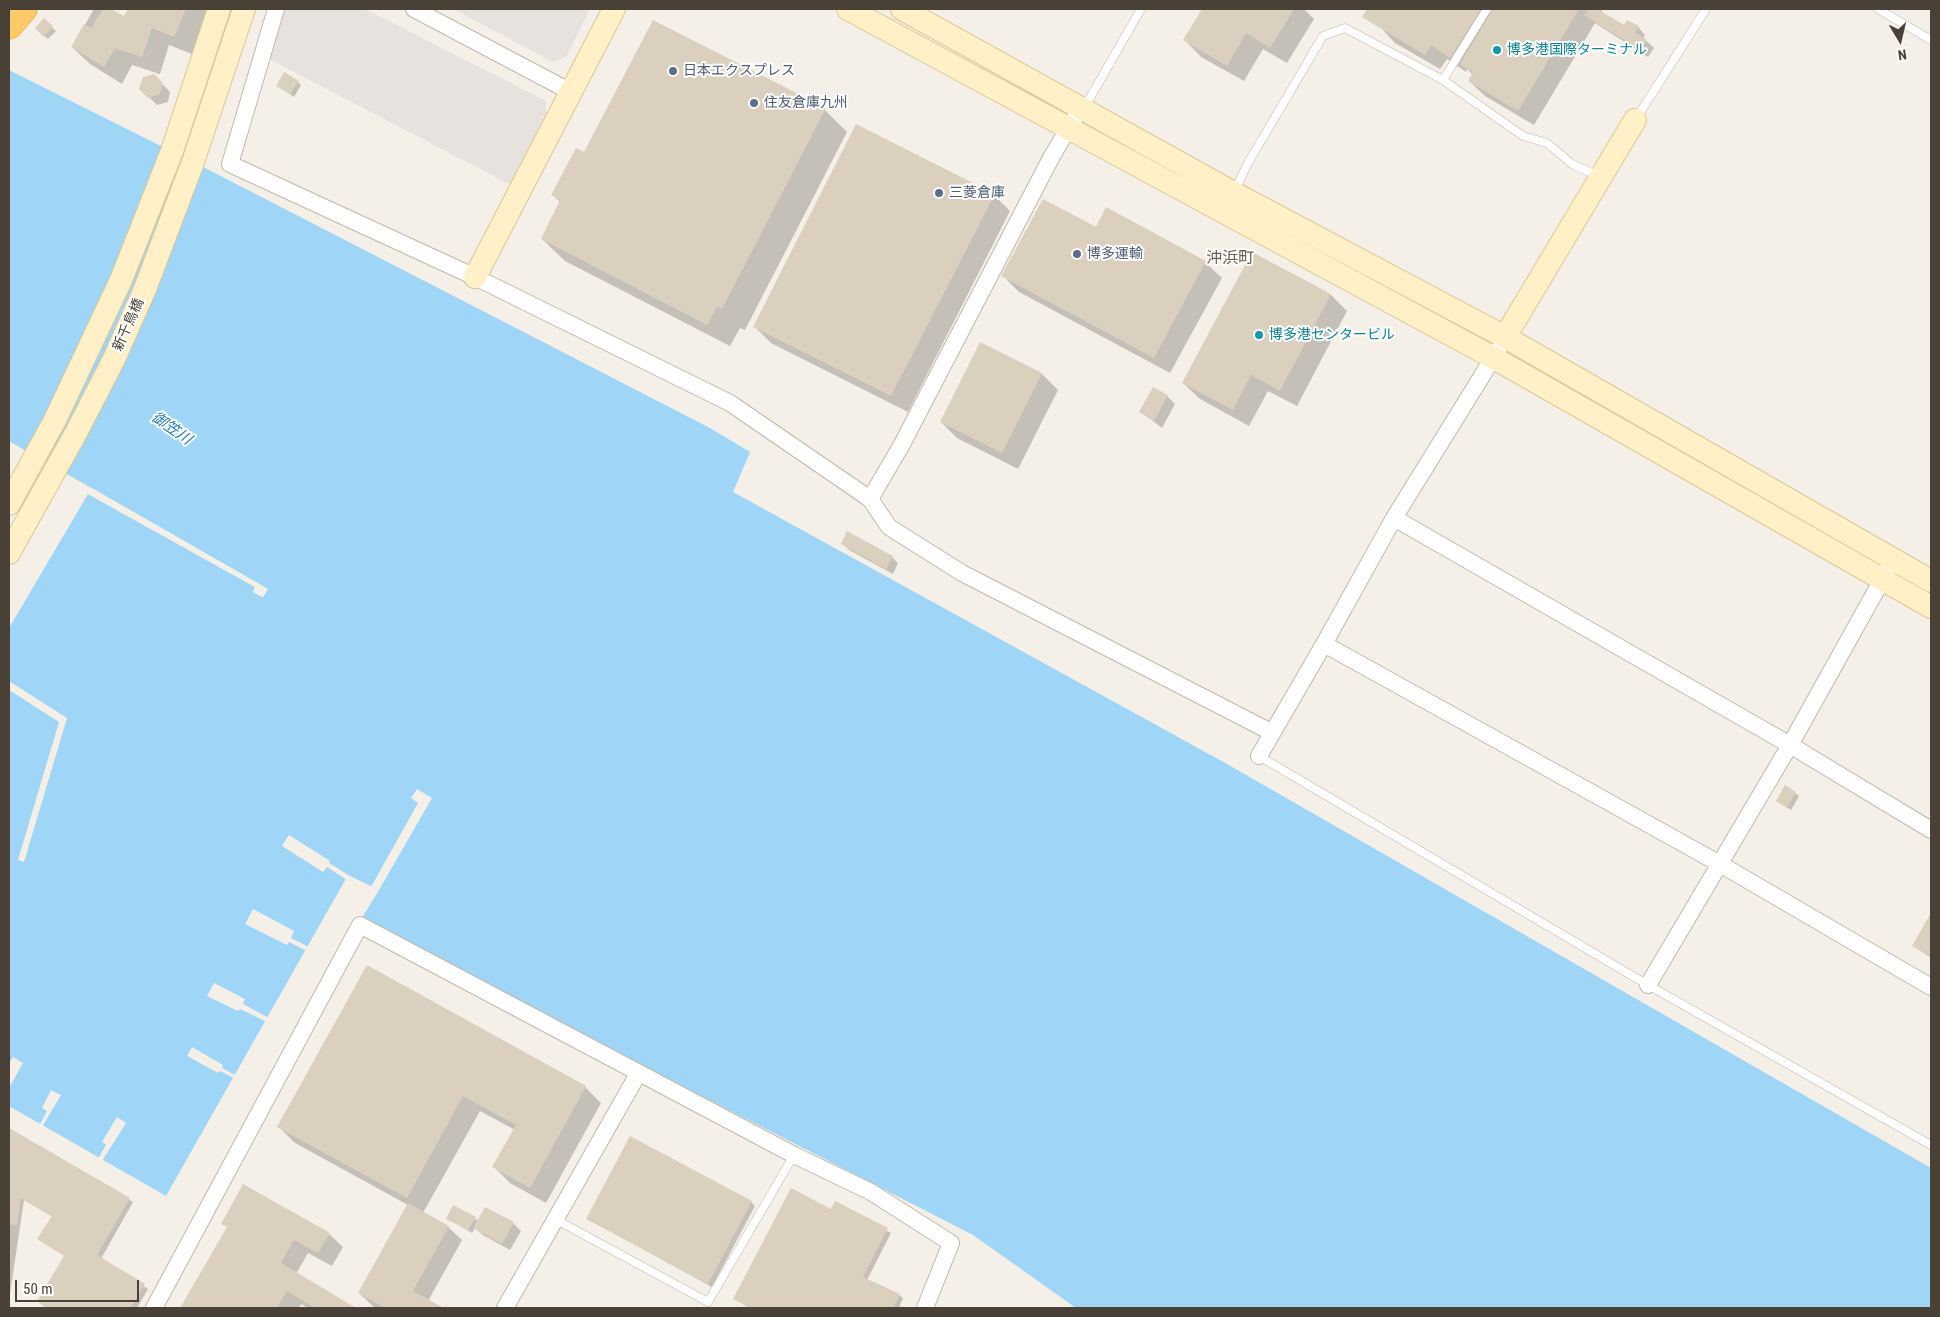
<!DOCTYPE html>
<meta charset="utf-8">
<style>
body{margin:0}
#map{position:relative;width:1940px;height:1317px;overflow:hidden;background:#f5f0e7;font-family:"Roboto Condensed",sans-serif}
canvas{display:block}
.frame{position:absolute;inset:0;border:10px solid #494135;pointer-events:none}
.north{position:absolute;left:1875px;top:15px;width:50px;height:50px;-webkit-text-stroke:4px #fff;paint-order:stroke;rotate:171deg;font-size:14px;font-weight:700;line-height:20px;text-align:center;color:#494135}
.north::after{content:'';display:block;margin:auto;width:18px;height:22px;background:#494135;clip-path:polygon(50% 0,100% 100%,50% 72%,0 100%)}
.scale{position:absolute;left:15px;top:1280px;width:124px;height:22px;box-sizing:border-box;border:2px solid #494135;border-top:0;padding-left:6px;font-size:15px;line-height:18px;white-space:nowrap;color:#494135;-webkit-text-stroke:4px #fff;paint-order:stroke}
</style>
<div id="map">
<canvas width="1940" height="1317"></canvas>
<div class="frame"></div>
<div class="north">N</div>
<div class="scale">50 m</div>
</div>
<script>
const context = document.querySelector('canvas').getContext('2d');
context.lineJoin = 'round';
function paint(path, color) { context.fillStyle = color; context.fill(path, 'evenodd'); }
const shape = rows => new Path2D(rows.map(r => 'M' + r).join(''));
function stroke(path, color, width, dash) { context.strokeStyle = color; context.lineWidth = width; context.lineCap = dash ? 'butt' : 'round'; context.setLineDash(dash || []); context.stroke(path); }
function write(font, color, halo, rows, align = 'center') {
  context.font = font + ' "Roboto Condensed","Noto Sans JP",sans-serif'; context.lineWidth = 4; context.setLineDash([]); context.textBaseline = 'middle'; context.strokeStyle = halo; context.fillStyle = color; for (const [text, x, y, turn = 0] of rows) {
    context.save(); context.translate(x, y); context.rotate((+turn || 0) * Math.PI / 180); context.textAlign = isNaN(turn) ? turn : align; if (halo) context.strokeText(text, 0, 0); context.fillText(text, 0, 0); context.restore();
  }
}
paint(shape([
 [284,9,365,9,546,101,546,118,511,185,267,58],
 [453,9,590,9,567,56,553,62]
]), '#e6e3df');
paint(shape([
 [9,70,211,171,710,428,750,452,733,492,1227,764,1931,1168,1931,1308,1076,1308,973,1235,596,1042,362,918,379,890,348,875,166,1196,9,1106,9,628,88,494,255,587,253,592,262,597,268,589,9,441]
]), '#9fd5f7');
paint(shape([
 [90,487,268,589,263,597,253,592,255,587,88,494,89,492,257,585,256,591,262,594,265,590,107,500,90,489],
 [9,681,67,718,24,862,18,860,59,722,9,690],
 [417,789,432,798,379,890,371,887,418,803,411,798],
 [289,835,330,861,329,863,350,876,347,880,327,867,323,872,282,846],
 [253,909,294,931,291,938,309,947,307,951,289,942,287,945,245,924],
 [214,983,245,999,243,1004,269,1018,267,1022,240,1009,238,1011,207,996],
 [192,1047,223,1065,222,1068,235,1075,234,1078,220,1071,218,1073,187,1056],
 [13,1057,23,1063,9,1088,9,1063],
 [51,1090,61,1095,42,1127,39,1126,47,1111,42,1108],
 [117,1117,126,1123,102,1161,98,1159,106,1145,102,1142]
]), '#f5f0e7');
paint(shape([
 [94,9,108,9,124,18,129,9,211,9,192,54,169,45,160,74,132,65,122,84,90,64,72,47],
 [1204,9,1304,9,1314,19,1287,63,1263,49,1244,81,1201,57,1185,40],
 [1392,9,1603,9,1601,13,1624,27,1638,27,1645,35,1643,38,1654,48,1648,57,1595,23,1534,125,1485,96,1469,81,1473,75,1467,69,1466,72,1447,59,1440,69,1395,43,1380,27],
 [44,20,56,31,48,39,36,28],
 [154,75,170,92,168,102,157,105,141,89],
 [298,82,301,85,294,97,278,86],
 [825,110,847,132,745,330,740,328,730,346,565,261,542,239,560,202,553,195,585,154],
 [994,195,1010,211,908,412,771,343,754,326],
 [1107,209,1205,262,1222,278,1170,373,1019,292,1003,276,1096,229],
 [1252,254,1331,295,1347,311,1297,406,1268,391,1249,426,1200,399,1183,383],
 [1042,374,1058,390,1018,469,957,438,941,422],
 [1167,396,1175,404,1162,428,1141,412],
 [842,543,892,557,898,563,893,574,849,550],
 [1786,787,1799,796,1791,810,1777,801],
 [1931,915,1931,958,1914,946],
 [367,967,585,1087,601,1103,546,1203,510,1183,494,1167,515,1130,480,1111,423,1213,448,1227,462,1240,428,1301,441,1308,375,1308,359,1293,408,1205,295,1143,279,1127],
 [9,1130,133,1202,101,1259,148,1289,137,1308,48,1308,42,1305,38,1301,65,1257,53,1217,24,1200,9,1301],
 [751,1202,755,1206,712,1287,588,1219],
 [836,1202,891,1233,867,1280,899,1295,903,1298,899,1308,749,1308,735,1299,832,1210],
 [447,1218,475,1218,478,1222,513,1223,521,1231,510,1250,483,1235,475,1228,472,1233],
 [223,1223,329,1234,343,1247,332,1266,308,1253,296,1274,344,1302,350,1308,308,1308,301,1304,299,1308,181,1308,228,1228]
]), '#0003');
paint(shape([
 [103,9,111,9,124,16,128,9,186,9,174,37,152,28,142,57,115,48,104,67,71,47,84,24,91,28],
 [1202,9,1294,9,1270,48,1246,33,1227,66,1183,40],
 [1367,9,1481,9,1450,58,1431,45,1425,55,1362,17],
 [1493,9,1579,9,1518,111,1468,81,1473,72,1460,64],
 [1588,9,1597,9,1624,25,1627,20,1639,26,1635,32,1647,40,1640,50,1584,15],
 [44,18,53,26,44,37,35,28],
 [653,20,826,108,722,309,717,307,707,325,541,239,560,200,551,195,576,148,584,152],
 [284,72,299,81,290,94,276,86],
 [154,74,163,83,160,94,148,98,139,89,143,77],
 [856,124,995,194,891,396,753,327],
 [1043,199,1096,227,1106,207,1206,261,1154,358,1001,276],
 [1252,252,1331,294,1280,391,1251,375,1233,410,1182,383],
 [980,342,1042,373,1002,453,940,422],
 [1153,387,1168,395,1154,421,1139,412],
 [847,531,893,556,886,569,841,544],
 [1785,785,1796,792,1787,808,1776,801],
 [1931,913,1931,957,1912,946],
 [367,965,586,1086,530,1188,492,1167,516,1125,463,1096,407,1198,277,1127],
 [9,1128,130,1198,97,1255,145,1284,131,1308,48,1308,37,1301,64,1256,37,1239,52,1216,21,1198,17,1225,9,1224],
 [630,1136,752,1201,708,1284,586,1219],
 [243,1184,330,1233,318,1253,294,1240,281,1263,356,1308,315,1308,287,1291,277,1308,180,1308,227,1227,221,1224],
 [791,1188,831,1209,835,1201,888,1228,863,1277,900,1294,893,1308,751,1308,733,1299],
 [408,1203,449,1226,413,1291,444,1308,385,1308,358,1293],
 [453,1205,476,1217,468,1230,446,1219],
 [485,1207,514,1222,502,1244,473,1228]
]), '#dbcfbe');
const lane = shape([
 [1878,9,1931,40],
 [1443,80,1487,9],
 [1084,108,1141,9],
 [1636,119,1706,9],
 [1234,192,1248,163,1323,36,1345,28,1443,80,1523,136,1547,143,1572,164,1599,176],
 [1259,756,1648,985,1931,1145],
 [555,1219,708,1302,794,1155]
]);
const street = shape([
 [276,9,230,164,475,277,730,403,870,499,889,527,962,573,1271,732],
 [414,9,571,92],
 [870,499,901,446,1052,156,1074,119],
 [1394,518,1790,745,1931,830],
 [1324,644,1720,864,1931,987],
 [1259,756,1324,644,1394,518,1498,350],
 [1648,985,1790,745,1887,571],
 [154,1308,360,925,794,1155,871,1192,951,1243,925,1308],
 [505,1308,638,1074]
]);
const secondary = shape([
 [848,9,1494,358,1931,607],
 [902,9,1234,193,1505,337,1931,581],
 [475,277,614,9],
 [1505,337,1635,120],
 [9,504,55,420,121,280,172,151,219,9],
 [9,553,77,431,114,359,145,289,193,162,244,9]
]);
const highway = shape([
 [9,25,23,9]
]);
stroke(lane, '#c1b8a9', 9);
stroke(street, '#c1b8a9', 18);
stroke(secondary, '#dcc795', 24);
stroke(highway, '#eb9f2b', 29);
stroke(lane, '#fff', 8);
stroke(street, '#fff', 16);
stroke(secondary, '#fff0c7', 22);
stroke(highway, '#ffc968', 28);
for (const [x, y, r, color] of [
 [1497,50,5,"#0f9aa8"],
 [673,71,5,"#5c6f8a"],
 [754,103,5,"#5c6f8a"],
 [939,193,5,"#5c6f8a"],
 [1077,254,5,"#5c6f8a"],
 [1259,335,5,"#0f9aa8"]
]) { const dot = new Path2D(); dot.arc(x, y, r, 0, 2 * Math.PI); context.fillStyle = color; context.fill(dot); stroke(dot, '#fff', 2); }
write('14px', '#0d838f', '#fff', [
 ["博多港国際ターミナル",1507,50],
 ["博多港センタービル",1269,335]
], 'left');
write('14px', '#4e5e75', '#fff', [
 ["日本エクスプレス",683,71],
 ["住友倉庫九州",764,103],
 ["三菱倉庫",949,193],
 ["博多運輸",1087,254]
], 'left');
write('14px', '#494135', '#fff', [
 ["新千鳥橋",129,325,-66]
]);
write('italic 15px', '#237cb6', '#fff', [
 ["御笠川",171,429,35]
]);
write('16px', '#6d5e4c', '#fff', [
 ["沖浜町",1230,259]
]);
</script>
